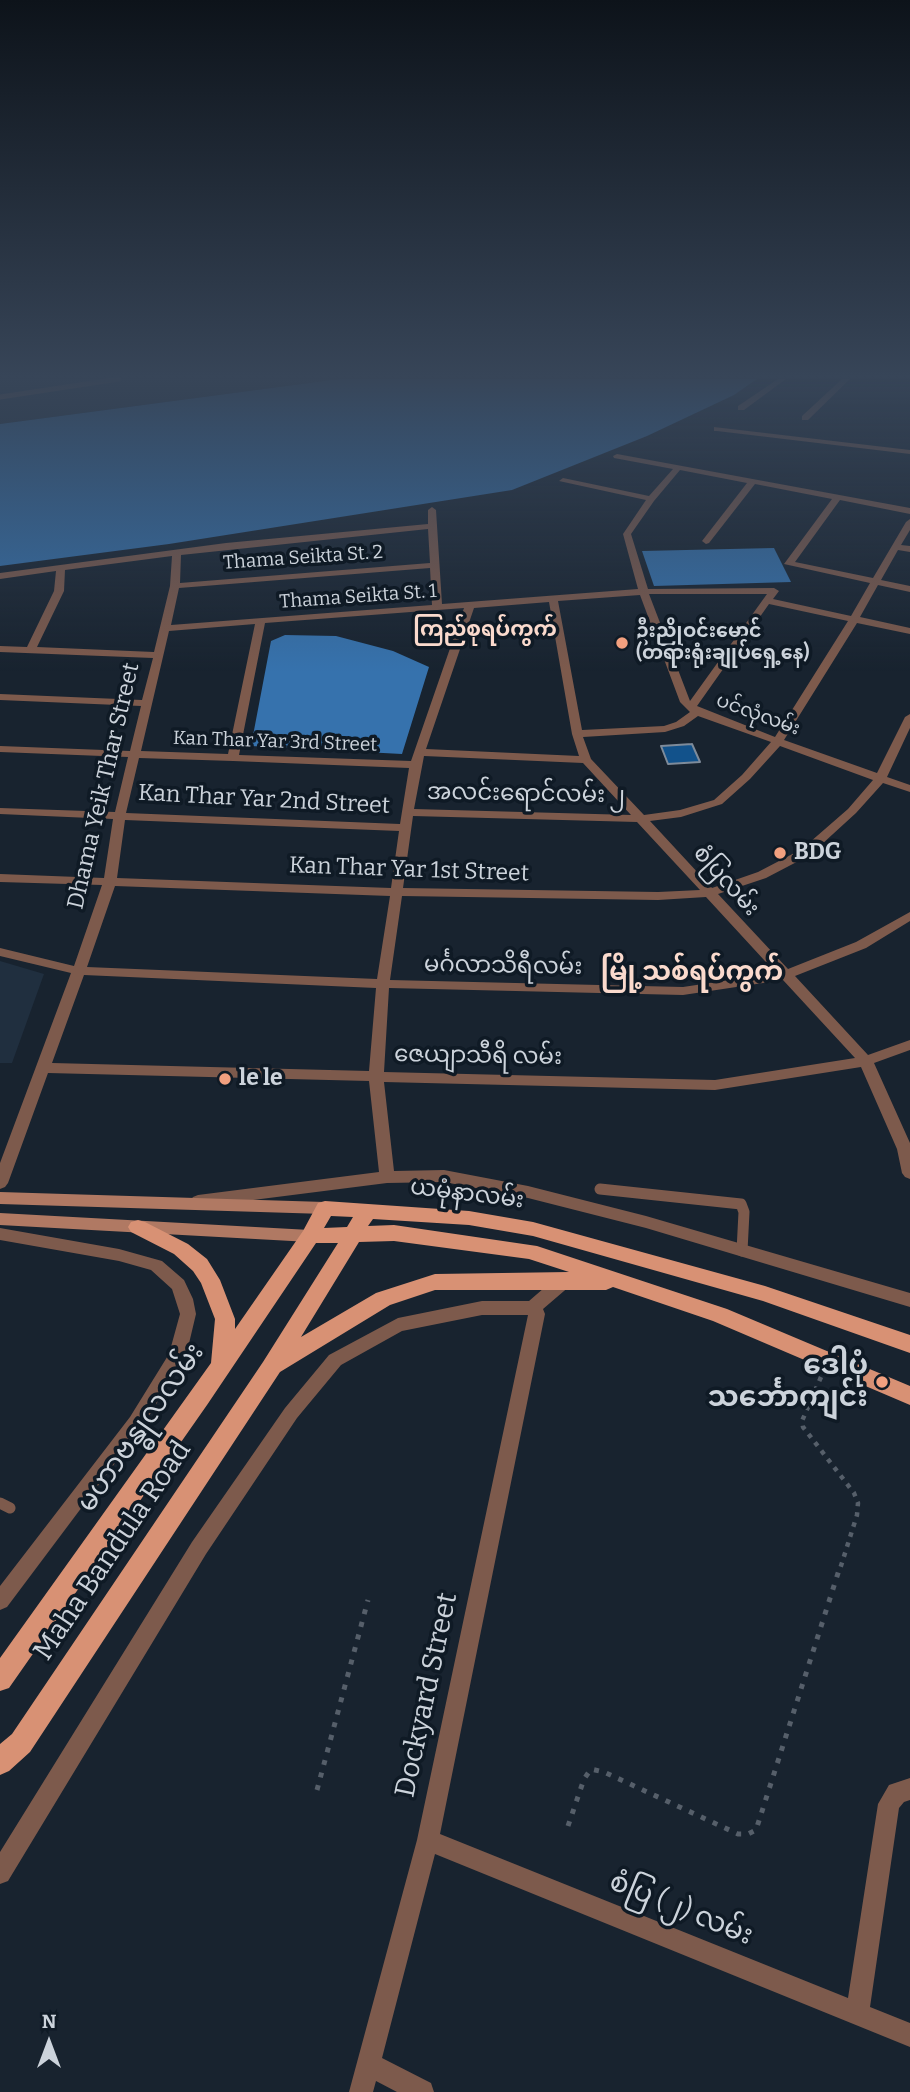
<!DOCTYPE html>
<meta charset="utf-8">
<style>
body{margin:0}
#map{position:relative;width:910px;height:2092px;overflow:hidden;background:#18232f;font-family:Bitter,serif}
canvas{display:block}
.north{position:absolute;left:14px;top:2008px;width:70px;height:70px;-webkit-text-stroke:5px #0f1a25;paint-order:stroke;rotate:0deg;font-size:19px;font-weight:700;line-height:28px;text-align:center;color:#ccd3db}
.north::after{content:'';display:block;margin:auto;width:24px;height:32px;background:#ccd3db;clip-path:polygon(50% 0,100% 100%,50% 72%,0 100%)}
</style>
<div id="map">
<canvas width="910" height="2092"></canvas>
<div class="north">N</div>
</div>
<script>
const context = document.querySelector('canvas').getContext('2d');
context.lineJoin = 'round';
function paint(path, color) { context.fillStyle = color; context.fill(path, 'evenodd'); }
const shape = rows => new Path2D(rows.map(r => 'M' + r).join(''));
function stroke(path, color, width, dash) { context.strokeStyle = color; context.lineWidth = width; context.lineCap = dash ? 'butt' : 'round'; context.setLineDash(dash || []); context.stroke(path); }
function write(font, color, halo, rows, align = 'center') {
  context.font = font + ' Bitter,"Noto Sans Myanmar",serif'; context.lineWidth = 7; context.setLineDash([]); context.textBaseline = 'middle'; context.strokeStyle = halo; context.fillStyle = color; for (const [text, x, y, turn = 0] of rows) {
    context.save(); context.translate(x, y); context.rotate((+turn || 0) * Math.PI / 180); context.textAlign = isNaN(turn) ? turn : align; if (halo) context.strokeText(text, 0, 0); context.fillText(text, 0, 0); context.restore();
  }
}
paint(shape([
 [0,379,339,379,0,424],
 [0,961,44,974,12,1063,0,1063]
]), '#202f3f');
paint(shape([
 [339,379,757,379,734,395,647,436,512,490,169,544,0,566,0,424],
 [774,548,791,582,654,586,642,551],
 [285,635,336,636,393,651,429,667,402,754,251,746,271,641]
]), '#3672ad');
const building = shape([
 [692,744,700,762,668,764,661,746,692,744]
]);
paint(building, '#12528b');
stroke(building, '#7e8b9a', 2);
stroke(shape([
 [821,1377,802,1421,803,1427,854,1493,858,1503,857,1515,840,1569]
]), '#565f6a', 4.5, [4.5, 6]);
stroke(shape([
 [317,1790,368,1600],
 [568,1826,584,1779,591,1769,604,1772,738,1834,748,1834,756,1830,840,1567]
]), '#565f6a', 5, [5, 8]);
stroke(shape([
 [0,397,119,379]
]), '#7d5a4c', 5);
stroke(shape([
 [600,1189,741,1204,744,1212,742,1251],
 [0,1503,10,1508]
]), '#7d5a4c', 11);
paint(shape([
 [778,379,786,379,744,410,738,410,738,406,778,379],
 [842,379,850,379,808,420,802,420,802,416,842,379],
 [714,427,910,450,910,454,717,431,714,431,714,427],
 [617,454,910,508,910,514,840,500,795,562,873,578,906,522,910,519,910,530,901,545,910,546,910,552,898,550,881,580,910,586,910,592,878,585,860,617,910,628,910,634,857,623,784,740,877,773,905,717,910,714,910,728,887,777,910,785,910,792,883,783,856,813,810,855,766,878,718,894,788,969,856,942,910,912,910,921,866,948,795,976,868,1055,910,1040,910,1050,874,1063,910,1143,910,1179,905,1177,902,1173,897,1149,861,1067,715,1090,384,1082,394,1171,444,1170,528,1186,646,1216,910,1293,910,1307,646,1228,528,1198,444,1182,387,1183,198,1207,193,1205,190,1201,193,1197,198,1195,379,1172,369,1081,48,1073,8,1183,5,1187,0,1189,0,1163,71,973,0,956,0,948,74,966,102,885,0,882,0,874,104,878,113,819,0,814,0,808,115,812,128,757,0,752,0,746,130,751,141,706,0,700,0,694,142,700,153,658,0,652,0,646,27,647,54,591,56,571,0,579,0,573,226,543,428,524,428,510,432,507,436,510,442,604,638,589,623,534,646,500,559,481,563,478,649,496,673,469,614,458,613,456,617,454],
 [680,470,747,483,702,541,706,544,709,543,755,484,832,499,784,564,870,583,851,616,773,599,779,591,774,588,648,589,631,534,654,501,680,470],
 [428,529,430,563,180,583,181,555,428,529],
 [172,556,170,586,154,652,37,647,64,591,65,570,172,556],
 [430,568,432,605,171,625,179,588,430,568],
 [649,594,767,594,690,701,649,594],
 [640,595,680,702,690,712,676,722,664,726,582,730,558,601,640,595],
 [549,602,572,734,579,756,426,749,474,608,549,602],
 [769,604,848,621,775,737,697,706,769,604],
 [464,608,411,761,239,755,265,623,464,608],
 [255,624,228,754,141,751,169,631,255,624],
 [698,716,771,742,742,775,714,800,680,810,644,815,591,759,583,737,665,732,684,726,698,716],
 [780,746,873,780,848,809,802,849,758,872,712,888,650,821,681,817,722,804,750,779,780,746],
 [424,756,583,763,631,815,414,809,424,756],
 [139,758,233,761,409,768,400,824,126,813,139,758],
 [413,816,637,822,700,890,658,892,403,888,413,816],
 [125,820,399,831,391,888,117,878,125,820],
 [115,886,390,896,377,979,87,967,115,886],
 [402,896,658,900,706,897,776,973,683,987,390,980,402,896],
 [84,975,376,988,369,1071,52,1063,84,975],
 [783,980,855,1058,715,1080,384,1072,389,988,683,995,783,980],
 [0,1228,119,1249,162,1261,184,1280,193,1299,196,1314,186,1356,142,1427,7,1607,0,1610,0,1586,130,1417,169,1354,180,1314,172,1289,151,1270,119,1261,0,1240,0,1228],
 [565,1274,571,1275,573,1280,571,1285,543,1309,545,1314,440,1834,848,1998,878,1804,889,1785,910,1778,910,1800,904,1802,899,1808,870,2007,910,2023,910,2047,435,1854,382,2058,431,2083,434,2092,397,2092,376,2081,373,2092,349,2092,417,1840,528,1315,482,1315,402,1331,341,1365,297,1418,206,1554,8,1881,0,1884,0,1852,192,1542,285,1408,329,1355,398,1318,482,1301,529,1301,559,1275,565,1274]
]), '#7d5a4c');
paint(shape([
 [0,1192,325,1202,331,1204,333,1208,331,1212,325,1214,0,1204,0,1192],
 [0,1213,310,1230,316,1232,318,1236,316,1240,310,1242,0,1225,0,1213]
]), '#b07963');
paint(shape([
 [325,1201,469,1211,533,1222,765,1286,910,1335,910,1353,763,1301,533,1236,469,1225,373,1219,368,1226,394,1225,537,1246,727,1309,910,1386,910,1405,713,1321,613,1287,606,1290,435,1290,390,1305,280,1372,30,1752,9,1771,0,1775,0,1744,12,1734,263,1362,338,1243,316,1243,207,1405,9,1688,0,1691,0,1658,211,1363,215,1319,201,1283,193,1271,174,1254,131,1232,128,1227,131,1222,138,1220,145,1222,188,1244,207,1259,220,1280,235,1319,235,1329,303,1231,318,1203,325,1201],
 [331,1216,353,1217,347,1227,324,1228,331,1216],
 [394,1241,529,1259,569,1272,435,1274,376,1293,301,1337,359,1242,394,1241]
]), '#d89174');
const sky = context.createLinearGradient(0, 0, 0, 672);
sky.addColorStop(0, '#0d131a');
sky.addColorStop(0.56, '#374558');
sky.addColorStop(1, '#37455800');
context.fillStyle = sky;
context.fillRect(0, 0, 910, 672);
for (const [x, y, r, color] of [
 [622,643,7,"#f2a07f"],
 [780,853,7,"#f2a07f"],
 [225,1079,7,"#f2a07f"],
 [882,1382,7,"#f2a07f"]
]) { const dot = new Path2D(); dot.arc(x, y, r, 0, 2 * Math.PI); context.fillStyle = color; context.fill(dot); stroke(dot, '#0f1a25', 2.5); }
write('19px', '#ccd3db', '#0f1a25', [
 ["Thama Seikta St. 2",303,558,-4],
 ["Thama Seikta St. 1",358,597,-4],
 ["ပင်လုံလမ်း",758,715,20],
 ["Kan Thar Yar 3rd Street",275,742,2]
]);
write('bold 19px', '#ccd3db', '#0f1a25', [
 ["ဦးညိုဝင်းမောင်",636,632],
 ["(တရားရုံးချုပ်ရှေ့နေ)",636,654]
], 'left');
write('bold 21px', '#fadacd', '#0f1a25', [
 ["ကြည်စုရပ်ကွက်",485,630]
]);
write('23px', '#ccd3db', '#0f1a25', [
 ["Dhama Yeik Thar Street",104,786,-77],
 ["အလင်းရောင်လမ်း ၂",526,794,1],
 ["Kan Thar Yar 2nd Street",264,800,3],
 ["Kan Thar Yar 1st Street",409,870,2],
 ["စံပြလမ်း",726,881,48],
 ["မင်္ဂလာသိရီလမ်း",503,966,1],
 ["ဇေယျာသီရိ လမ်း",478,1056,1],
 ["ယမုံနာလမ်း",467,1194,7]
]);
write('bold 23px', '#ccd3db', '#0f1a25', [
 ["BDG",794,853],
 ["le le",239,1079]
], 'left');
write('bold 26px', '#fadacd', '#0f1a25', [
 ["မြို့သစ်ရပ်ကွက်",692,973]
]);
write('bold 28px', '#ccd3db', '#0f1a25', [
 ["ဒေါပုံ",868,1366],
 ["သင်္ဘောကျင်း",868,1398]
], 'right');
write('28px', '#ccd3db', '#0f1a25', [
 ["မဟာဗန္ဓုလလမ်း",141,1428,-55],
 ["Maha Bandula Road",113,1551,-56],
 ["Dockyard Street",427,1695,-78],
 ["စံပြ (၂) လမ်း",681,1909,22]
]);
</script>
